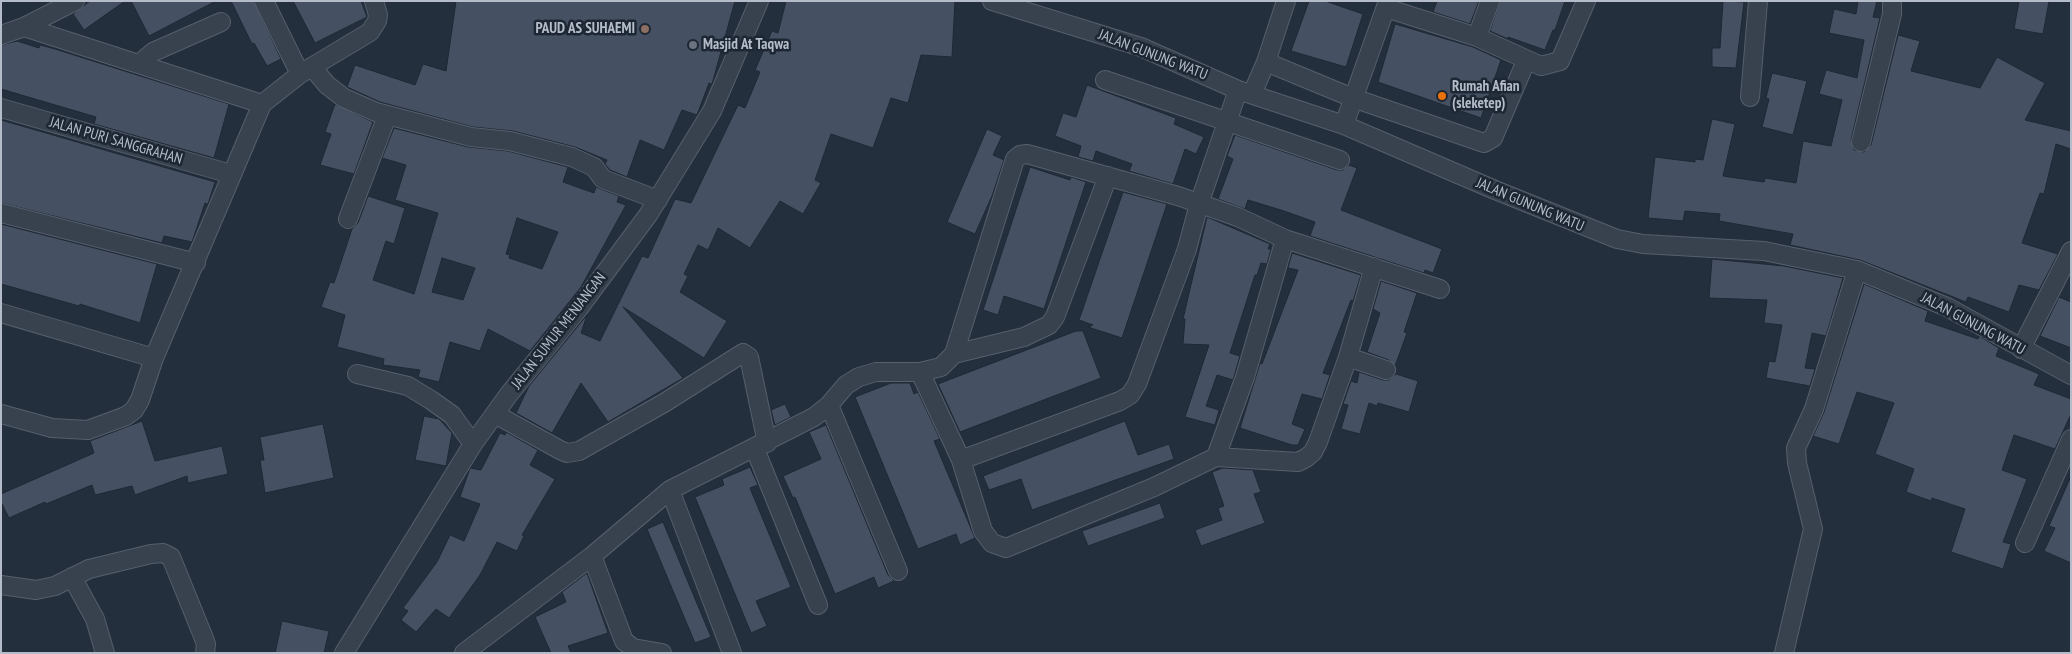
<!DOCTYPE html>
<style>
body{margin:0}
#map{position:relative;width:2072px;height:654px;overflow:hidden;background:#242f3e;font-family:"PT Sans Narrow",sans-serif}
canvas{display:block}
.frame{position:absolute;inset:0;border:2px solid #b4bcc9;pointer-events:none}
</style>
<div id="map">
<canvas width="2072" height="654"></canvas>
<div class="frame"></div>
</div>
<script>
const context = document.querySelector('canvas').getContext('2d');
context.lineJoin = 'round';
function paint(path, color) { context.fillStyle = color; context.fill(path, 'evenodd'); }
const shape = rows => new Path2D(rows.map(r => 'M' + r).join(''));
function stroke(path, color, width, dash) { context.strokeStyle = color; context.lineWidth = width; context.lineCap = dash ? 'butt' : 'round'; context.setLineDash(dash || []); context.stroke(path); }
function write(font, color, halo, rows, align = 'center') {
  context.font = font + ' "PT Sans Narrow",sans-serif'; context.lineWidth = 5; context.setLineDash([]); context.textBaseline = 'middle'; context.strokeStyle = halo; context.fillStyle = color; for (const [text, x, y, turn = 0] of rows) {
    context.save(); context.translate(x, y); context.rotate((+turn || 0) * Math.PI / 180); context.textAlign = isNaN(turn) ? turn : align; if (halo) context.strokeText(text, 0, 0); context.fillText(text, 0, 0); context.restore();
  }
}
const building = shape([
 [90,1,125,1,84,30,73,14,90,1],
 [131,1,216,1,149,36,131,1],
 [231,1,254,1,281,59,267,66,254,43,252,44,231,1],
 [293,1,361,1,367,17,315,43,293,1],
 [456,1,735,1,712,84,709,83,697,115,682,110,664,150,640,140,627,177,610,170,605,164,607,160,575,147,513,131,473,127,380,102,347,87,355,65,415,85,423,64,446,71,456,1],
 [786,1,955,1,952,57,921,55,908,103,891,98,873,148,831,134,815,180,821,183,803,214,780,201,750,248,718,228,708,250,698,245,684,274,688,276,680,292,727,321,704,358,623,307,683,378,608,422,581,383,552,433,516,413,529,386,587,315,581,333,600,341,642,256,648,258,675,199,691,203,738,105,745,108,760,72,755,70,772,31,778,33,786,1],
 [1309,1,1325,1,1363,14,1346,67,1291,51,1309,1],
 [1437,1,1479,1,1470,24,1433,12,1437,1],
 [1500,1,1565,1,1555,30,1553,30,1545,50,1508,37,1508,39,1490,31,1500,1],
 [1723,1,1744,2,1736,68,1712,67,1712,48,1720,48,1723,1],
 [1858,1,1877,1,1873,17,1880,18,1851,140,1854,150,1864,152,1871,145,1898,35,1920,41,1911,71,1980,88,1997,57,2045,83,2025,120,2071,131,2071,149,2056,144,2044,194,2040,193,2022,243,2058,254,2039,290,2019,285,2009,312,1968,297,1966,302,1860,260,1790,245,1793,234,1719,221,1720,214,1685,211,1683,221,1648,218,1655,157,1695,162,1695,159,1703,160,1712,119,1735,124,1723,176,1764,182,1765,178,1796,183,1803,141,1831,146,1842,100,1819,94,1826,70,1857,78,1864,40,1829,33,1834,9,1856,14,1858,1],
 [2019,1,2049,1,2043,34,2014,29,2019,1],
 [1395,24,1473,47,1501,60,1481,118,1378,82,1395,24],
 [17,41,39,48,40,45,55,49,229,104,214,158,94,124,96,117,1,89,1,45,17,41],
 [1772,73,1807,81,1793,135,1762,127,1769,99,1766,98,1772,73],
 [1087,85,1176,118,1174,124,1204,137,1196,154,1185,149,1173,184,1129,171,1132,164,1096,151,1093,161,1078,157,1081,146,1055,136,1063,113,1076,117,1087,85],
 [335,104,373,122,354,174,320,165,331,134,325,132,335,104],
 [1,120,215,182,208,204,205,203,192,242,164,236,162,243,1,203,1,120],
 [394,128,468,147,508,151,568,167,563,182,594,193,596,187,619,196,617,202,626,205,581,287,530,351,488,329,480,351,450,342,439,382,418,377,420,370,383,365,384,359,337,347,345,315,321,307,330,282,334,283,352,229,358,223,368,196,405,208,394,244,386,241,373,280,414,294,438,213,395,200,406,165,382,158,394,128],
 [517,218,558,232,542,269,509,258,510,255,506,254,517,218],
 [442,258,475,268,463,300,432,292,442,258],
 [987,129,1002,136,993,155,1004,160,992,196,975,234,947,222,987,129],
 [1235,135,1337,170,1343,170,1349,165,1357,168,1341,210,1442,249,1433,273,1425,270,1424,273,1310,236,1315,222,1284,211,1248,200,1245,209,1218,199,1233,159,1227,156,1235,135],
 [1030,167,1070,180,1071,177,1086,182,1044,309,1004,296,998,315,983,310,1030,167],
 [1123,192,1167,204,1122,338,1088,327,1093,325,1079,320,1123,192],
 [1207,217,1270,244,1268,249,1271,249,1267,264,1261,263,1257,275,1255,275,1230,353,1240,356,1233,380,1217,375,1206,406,1219,410,1215,425,1185,417,1209,345,1183,344,1185,319,1183,319,1207,217],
 [1,224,157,264,140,323,80,304,79,306,1,284,1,224],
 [1292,253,1361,275,1353,301,1351,300,1323,373,1330,375,1322,399,1302,394,1292,424,1305,429,1298,445,1292,445,1240,428,1260,363,1262,364,1298,270,1288,268,1292,253],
 [1712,259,1784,266,1843,278,1826,336,1812,333,1805,368,1815,369,1810,386,1766,378,1769,361,1775,362,1782,325,1764,323,1767,300,1709,298,1712,259],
 [1381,281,1417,293,1404,332,1407,333,1395,366,1389,360,1367,352,1380,313,1373,309,1381,281],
 [1864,284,1928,311,1925,321,1978,339,1979,336,1999,348,1996,356,2039,374,2034,385,2071,399,2071,414,2055,449,2014,435,2002,470,2027,479,2003,542,2011,544,2003,569,1951,552,1965,509,1932,498,1931,501,1906,492,1914,469,1875,454,1894,403,1857,392,1839,444,1813,436,1824,412,1864,284],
 [2059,297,2071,302,2071,348,2040,336,2059,297],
 [1076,331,1083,331,1101,378,960,432,938,384,1076,331],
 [1359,372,1383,380,1389,380,1396,374,1418,381,1409,412,1378,403,1377,406,1369,403,1360,434,1341,429,1348,405,1343,404,1351,381,1357,383,1359,372],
 [891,383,910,383,914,394,918,392,940,439,934,441,975,538,960,545,956,534,918,549,855,397,891,383],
 [785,404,791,417,775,425,771,410,785,404],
 [424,416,439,419,452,433,446,466,415,460,424,416],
 [142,421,155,461,222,446,228,474,188,483,187,476,135,495,132,486,95,495,92,485,46,504,45,502,9,518,1,502,1,494,94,453,90,441,142,421],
 [1125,421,1138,455,1169,444,1174,459,1032,510,1021,479,989,490,983,476,1125,421],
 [323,424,334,478,265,493,260,460,264,460,260,437,323,424],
 [826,425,888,575,894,581,878,588,874,577,835,594,795,497,793,498,783,476,821,459,809,432,826,425],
 [506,432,538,450,530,465,555,479,522,535,524,536,517,551,497,542,480,575,449,618,436,609,416,632,401,620,408,611,403,608,437,562,450,535,464,541,480,504,460,497,470,468,481,470,500,433,505,435,506,432],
 [750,467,758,485,750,488,791,587,756,601,767,626,751,633,695,497,724,485,722,479,750,467],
 [1223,468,1253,470,1261,492,1254,494,1265,523,1201,546,1195,530,1222,520,1218,508,1224,506,1212,472,1223,468],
 [2071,476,2071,563,2044,551,2055,528,2049,526,2071,476],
 [1160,503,1165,518,1088,546,1082,531,1160,503],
 [663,522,711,637,695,643,647,529,663,522],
 [587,573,608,633,568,646,571,653,551,653,535,617,566,602,562,592,587,573],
 [282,621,329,631,324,653,275,653,282,621]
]);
paint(building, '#455162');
stroke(building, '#1f2835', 1);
const minor = shape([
 [264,1,300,74],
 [992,1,1141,47,1238,90,1344,125,1495,190,1617,239,1643,244,1764,251,1857,270,1947,307,2071,375],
 [1386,8,1477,37,1541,66,1560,61,1586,1],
 [24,27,262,104],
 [1,35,24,27,75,1],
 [1477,37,1490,1],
 [1266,62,1353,98,1484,143,1493,138,1526,61],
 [139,64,153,52,221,22],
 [312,67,327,85,344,98,376,112,471,137,510,141,572,157,594,167,603,179,658,200],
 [1105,80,1340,160],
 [1252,94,1266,62,1286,1],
 [1750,97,1758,1],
 [1,108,231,174],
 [1344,125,1388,1],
 [1861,142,1892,14,1892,1],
 [1,213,196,263],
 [348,219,387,116],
 [1,313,154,358,262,104,300,74,370,32,377,21,378,15,374,1],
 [2021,349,2071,251],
 [954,354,1024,337,1049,325,1055,317,1108,176],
 [1348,357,1386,370],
 [920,372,961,460,983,531,992,543,1006,548,1154,487,1216,457,1298,462,1306,458,1313,452,1318,442,1348,357,1374,267],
 [357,374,408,386,431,400,452,415,473,444],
 [829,405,898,571],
 [1,414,52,428,88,430,126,416,134,410,140,400,154,358],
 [495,414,560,450,567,453,579,451,664,403,743,353,749,357,767,443],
 [755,449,818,605],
 [1216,457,1245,377,1285,239],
 [961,460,1120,401,1130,395,1137,384,1187,249,1199,204,1238,90],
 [670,490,732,653],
 [2025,543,2071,439],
 [72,577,95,619,105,653],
 [1,585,36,590,55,586,89,569,151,554,163,553,171,557,203,636,206,644,205,653],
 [344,653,473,444,509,394,579,308,648,215,712,111,759,1],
 [464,653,592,556],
 [662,653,633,648,624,641,592,556,670,490,814,417,829,405,846,385,859,377,876,372,920,372,941,367,954,354,1015,159,1020,155,1027,154,1178,196,1238,217,1285,239,1440,289],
 [1784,653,1813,529,1797,463,1796,448,1814,409,1857,270]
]);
stroke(minor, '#565f6c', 20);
stroke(minor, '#38414e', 18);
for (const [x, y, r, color] of [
 [645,29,5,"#8d6e63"],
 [693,45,5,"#6b7280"],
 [1442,96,5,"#e8710a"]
]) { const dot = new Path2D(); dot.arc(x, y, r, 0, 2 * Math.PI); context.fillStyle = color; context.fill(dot); stroke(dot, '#1d2633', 2); }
write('bold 15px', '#b4bcc9', '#1d2633', [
 ["PAUD AS SUHAEMI",635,29,"right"],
 ["Masjid At Taqwa",703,45],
 ["Rumah Afian",1452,87],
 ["(sleketep)",1452,104]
], 'left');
write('15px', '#b4bcc9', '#1d2633', [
 ["JALAN GUNUNG WATU",1153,55,21],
 ["JALAN PURI SANGGRAHAN",116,141,16],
 ["JALAN GUNUNG WATU",1530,205,23],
 ["JALAN GUNUNG WATU",1973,324,28],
 ["JALAN SUMUR MENJANGAN",559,331,-52]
]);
</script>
